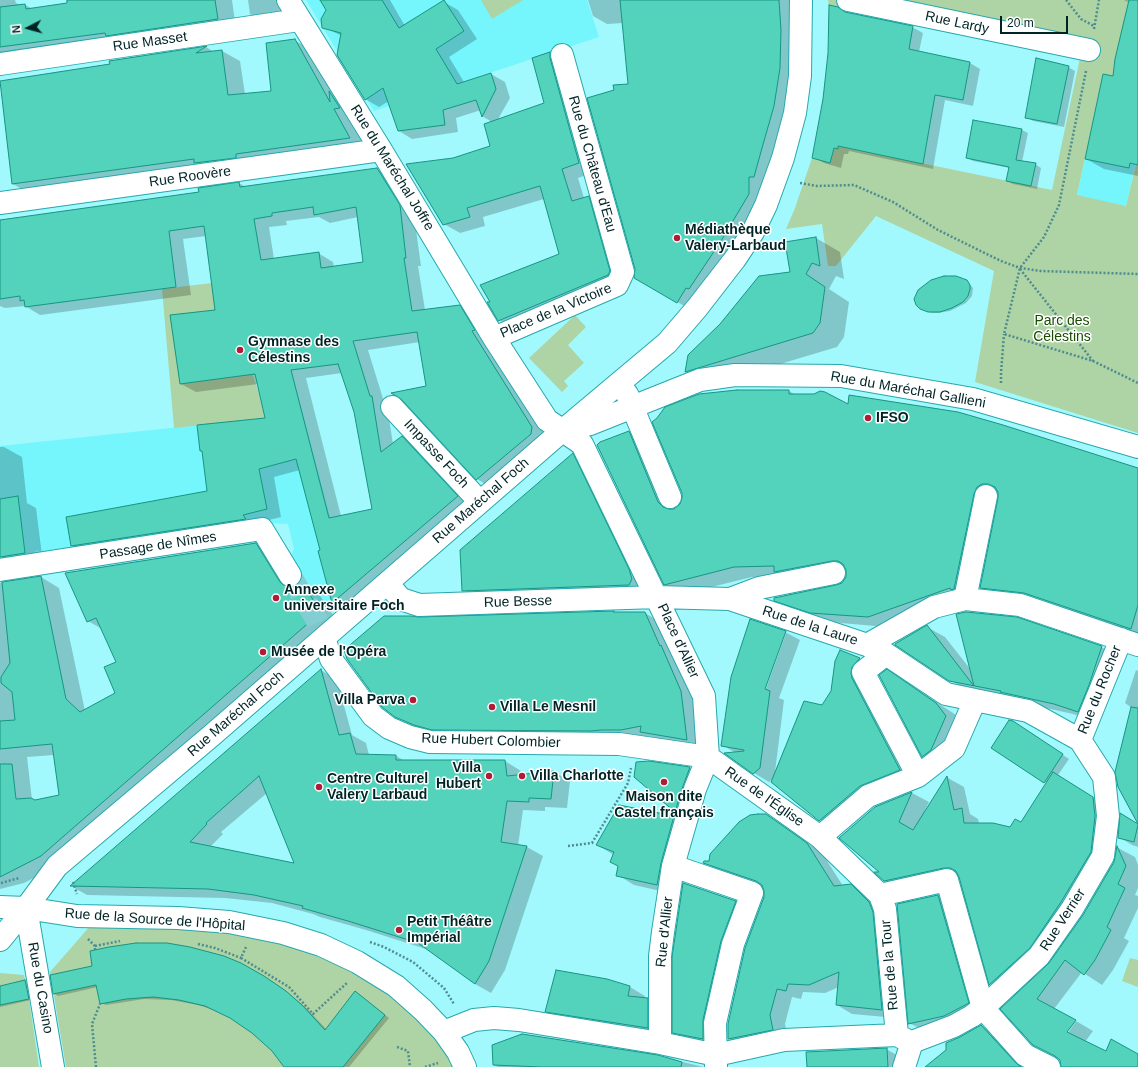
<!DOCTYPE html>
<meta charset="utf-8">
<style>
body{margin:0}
#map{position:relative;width:1138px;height:1067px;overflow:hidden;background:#a2f9fd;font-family:Arial,sans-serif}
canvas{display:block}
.north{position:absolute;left:8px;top:8px;width:40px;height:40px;-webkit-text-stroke:3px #fff;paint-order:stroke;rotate:264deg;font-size:11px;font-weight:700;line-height:16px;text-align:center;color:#002426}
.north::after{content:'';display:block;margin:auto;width:14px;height:18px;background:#002426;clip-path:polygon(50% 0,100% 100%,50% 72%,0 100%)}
.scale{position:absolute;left:1000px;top:16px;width:68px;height:18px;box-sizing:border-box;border:2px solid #002426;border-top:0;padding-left:5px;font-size:12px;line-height:14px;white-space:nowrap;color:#002426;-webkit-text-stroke:3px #fff;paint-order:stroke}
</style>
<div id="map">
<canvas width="1138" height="1067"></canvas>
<div class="north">N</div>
<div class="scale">20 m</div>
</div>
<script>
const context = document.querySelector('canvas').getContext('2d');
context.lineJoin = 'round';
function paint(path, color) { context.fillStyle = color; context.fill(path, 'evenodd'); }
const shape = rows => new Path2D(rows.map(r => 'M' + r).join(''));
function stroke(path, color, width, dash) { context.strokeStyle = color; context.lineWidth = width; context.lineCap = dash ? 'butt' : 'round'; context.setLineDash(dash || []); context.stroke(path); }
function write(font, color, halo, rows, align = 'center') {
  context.font = font + ' Arial,sans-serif'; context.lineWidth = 3; context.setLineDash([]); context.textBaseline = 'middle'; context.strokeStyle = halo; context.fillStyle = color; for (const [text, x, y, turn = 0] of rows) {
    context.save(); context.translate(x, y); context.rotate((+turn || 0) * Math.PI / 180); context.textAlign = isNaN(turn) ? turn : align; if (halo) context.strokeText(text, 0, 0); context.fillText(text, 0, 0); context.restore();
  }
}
paint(shape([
 [306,0,587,0,599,37,374,111],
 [1127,0,1138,0,1138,165,1135,165,1126,206,1077,196,1103,74,1113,76,1128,3],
 [295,384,349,589,316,616,296,575,290,557,294,549,288,524,268,523,57,556,36,550,28,561,0,565,0,446,265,418,259,393]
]), '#74f6fc');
paint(shape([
 [481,0,523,0,492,19],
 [828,0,1127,0,1128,3,1113,76,1103,74,1077,195,1126,206,1136,164,1138,165,1138,433,975,382,994,271,876,216,836,266,828,266,822,224,786,229,795,208,812,158,830,162,834,148,838,149,838,146,1052,190,1080,58,829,5],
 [334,266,327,322,315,367,253,375,259,393,265,418,174,428,162,289,212,283],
 [575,315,586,327,568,345,584,363,564,381,568,386,562,392,529,358],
 [90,926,229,932,282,942,338,965,383,991,410,1012,437,1039,455,1067,66,1067,50,972],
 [1130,958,1138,960,1138,987,1122,981],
 [0,973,24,975,29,999,39,1067,0,1067]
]), '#aed3a4');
paint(shape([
 [0,0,15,0,16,3,20,5,25,5,33,9,68,4,68,0,232,0,236,29,0,60],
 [248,0,283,0,293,15,270,25,250,14],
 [321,0,390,0,405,26,444,2,458,10,477,39,449,57,464,82,491,74,505,82,510,98,497,121,545,104,550,54,566,63,595,172,578,178,584,198,588,197,605,206,625,281,515,329,499,320,560,255,544,199,483,217,485,226,460,233,444,224,453,159,492,147,492,122,482,116,481,110,456,118,458,132,412,139,399,131,389,101,379,107,365,99,342,36,323,27,327,10],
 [588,0,792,0,793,76,762,203,691,310,635,277,636,269,615,91,629,85,623,23,607,24,593,16],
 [1124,0,1138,0,1138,176,1104,169,1086,159,1114,77,1129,3],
 [847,14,912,27,923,33,919,52,970,63,980,69,973,106,945,100,933,169,849,151,848,154,844,154,841,168,824,163,813,157],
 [294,40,313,51,368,148,32,195,13,184,111,65,110,61,206,47,214,52,222,51,240,61,245,94,272,92],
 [1068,67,1075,71,1064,127,1033,121,1026,117],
 [974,121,1022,130,1028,133,1022,162,1035,164,1041,168,1037,189,1013,184,1007,181,1010,168,973,161,967,158],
 [377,169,392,178,414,215,421,266,418,266,425,310,460,306,475,315,486,340,546,436,492,488,477,479,427,387,420,342,368,350,385,405,387,406,393,444,402,437,417,446,472,505,347,611,333,602,322,551,300,470,274,477,281,517,257,523,87,554,72,546,208,492,203,452,201,451,266,419,258,384,196,392,181,384,216,311,206,236,183,239,191,295,40,315,25,306,5,308,0,306,0,221,200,193,239,183,246,187],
 [319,217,330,223,358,217,364,263,334,267,333,262,318,253,274,259,269,227,287,225,286,221],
 [342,373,355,412,373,510,341,516,306,378],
 [816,238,840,252,844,279,836,276,829,289,849,302,844,337,837,347,710,385,686,371,791,273],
 [967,281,973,288,972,296,966,303,950,311,938,313,932,313,924,310],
 [789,391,796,395,1138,469,1138,635,999,598,981,588,999,495,995,498,972,599,887,627,829,622,794,611,775,600,837,586,843,583,847,578,847,571,793,582,783,576,752,577,683,594,665,584,629,432,647,443,675,510],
 [0,447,4,447,22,457,27,503,36,508,43,563,19,567,1,557,0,546],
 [573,454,591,465,651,590,482,601,463,590],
 [255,544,273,554,294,588,301,583,318,593,338,622,59,865,24,883,0,889,0,583,41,577,59,588,85,711,116,693,118,663,102,629,88,621],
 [54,755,60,795,35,801,32,800,27,757],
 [614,612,616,613,645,613,662,623,697,701,704,749,658,741,651,737,638,739,432,734,413,726,396,716,419,618],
 [750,620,785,632,800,640,779,698,784,700,775,772,804,702,822,706,832,691,836,661,840,652,860,659,878,670,870,678,869,684,870,689,919,780,879,797,839,831,820,820,772,782,774,777,769,782,754,773,727,754,736,753,722,745,732,677],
 [784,633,786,633,764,694,762,694],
 [927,627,945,637,971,670,1101,647,1120,657,1096,722,1073,714,969,691,950,680],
 [321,670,337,680,352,735,366,743,369,755,396,756,405,761,505,761,521,771,522,775,554,772,570,781,567,808,545,807,545,811,523,810,518,846,527,847,543,856,505,970,491,993,475,984,429,950,366,930,320,917,313,914,272,903,225,898,87,895,71,886],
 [267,793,296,864,210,847,223,834,221,832],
 [1136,670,1138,671,1138,823,1132,708,1125,703],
 [887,671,906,682,956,715,965,728,942,767,923,756],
 [1020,726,1069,759,1058,775,1110,808,1112,826,1007,994,990,984,960,877,902,891,884,881,881,873,875,808,912,793,929,802,924,812,926,813,948,778,964,787,970,814,978,819,979,824,1011,828,1021,824,1047,783,992,747],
 [649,762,690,768,697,772,682,815,676,811,636,777],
 [619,806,674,817,690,826,674,894,634,885,618,875,620,866,614,855,597,845],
 [765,815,781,824,822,853,843,886,851,886,866,894,884,912,897,1018,852,1014,837,1005,839,987,825,993,803,992,801,999,792,997,785,1024,788,1038,744,1047,729,1039,765,891,763,886,720,871,705,863,710,862],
 [1121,815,1138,825,1138,847,1132,845,1119,837],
 [1118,848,1135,857,1138,865,1138,888,1135,895,1138,896,1138,908,1124,938,1129,941,1113,970,1102,985,1082,972,1054,1009,1064,1036,1065,1037,1076,1021,1093,1031,1085,1042,1106,1052,1138,1055,1138,1067,1062,1067,1060,1059,1033,1044,1002,1009,1050,964,1084,916,1115,863],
 [938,896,948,901,978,1008,919,1028,909,1023],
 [735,902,752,911,719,1048,690,1042,674,1032],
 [51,976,269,980,291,995,307,1009,327,1030,356,992,389,1018,349,1067,285,1067,282,1061,263,1041,242,1024,223,1013,198,1005,171,1000,144,999,106,1005,101,1003,98,987,58,996,54,993],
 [607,980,630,987,645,996,644,999,663,1008,663,1036,561,1020,546,1011],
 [25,981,28,983,31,1000,0,1007,0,987],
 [981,1026,999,1036,1027,1067,926,1067,960,1038],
 [886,1049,904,1059,905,1067,808,1067],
 [658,1056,704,1067,498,1067,494,1065]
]), '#0003');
const building = shape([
 [67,0,215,0,218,19,106,36,105,33,0,47,0,7,25,4,26,9,67,3,67,0],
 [320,0,382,0,399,28,444,0,464,31,436,49,457,84,491,73,496,89,482,117,476,100,443,110,445,125,398,131,383,88,365,100,337,55,341,33,322,28,321,19,326,10,320,0],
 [620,0,779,0,781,30,780,68,774,106,762,148,754,177,749,177,749,194,721,241,689,289,686,288,677,303,634,278,635,269,587,98,614,90,613,85,628,84,620,0],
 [1129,0,1138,0,1138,165,1130,163,1129,168,1085,159,1103,74,1113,76,1115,59,1129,0],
 [829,5,838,7,845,12,913,26,909,49,970,62,963,100,935,95,923,164,838,146,838,149,834,148,830,163,812,158,823,99,828,53,829,5],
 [295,39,330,102,329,91,340,108,334,109,350,138,236,154,236,158,194,163,194,159,12,184,0,81,110,64,109,61,207,46,196,53,222,50,228,95,271,91,266,43,295,39],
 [550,52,550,58,579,163,562,169,572,201,589,196,610,271,608,275,498,321,487,302,490,302,480,285,559,254,540,186,467,208,470,217,443,225,406,164,453,158,490,146,484,124,544,103,532,58,550,52],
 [1036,58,1069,66,1057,124,1025,118,1036,58],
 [973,120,1022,129,1016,160,1036,163,1031,186,1006,181,1009,167,966,158,973,120],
 [377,168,400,205,406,258,404,258,412,311,460,305,475,330,472,331,532,427,531,434,476,480,401,399,391,393,426,386,417,332,353,341,370,396,372,396,381,452,402,436,458,496,332,603,318,551,320,550,296,459,259,469,267,509,243,515,246,519,71,546,66,517,207,491,202,451,200,451,197,425,265,418,255,374,180,384,170,315,215,310,204,226,169,231,176,287,25,307,24,300,20,301,20,296,0,299,0,220,199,192,198,188,239,182,240,187,377,168],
 [313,207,314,215,356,207,363,262,321,268,319,252,261,260,254,219,272,216,272,213,313,207],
 [338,364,354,412,372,509,329,518,291,370,338,364],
 [816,237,820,266,812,263,806,274,825,287,820,323,813,333,685,372,688,355,720,324,759,276,790,272,785,242,816,237],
 [944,276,956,276,967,280,970,285,970,289,968,296,963,302,952,308,940,312,928,312,920,309,916,305,914,299,918,290,931,280,944,276],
 [737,390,789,390,789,394,814,394,820,391,825,392,848,404,849,395,958,412,1003,425,1138,468,1138,605,1131,629,1024,593,980,588,998,498,998,492,995,487,988,484,982,484,977,487,974,494,954,589,951,590,950,588,868,617,810,613,774,601,774,598,836,585,842,583,846,577,846,570,843,564,838,561,832,561,774,572,774,566,734,567,664,585,597,445,600,442,629,431,658,502,663,507,669,509,674,509,680,504,682,498,682,493,652,422,657,418,665,407,699,394,737,390],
 [573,453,629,569,632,579,629,585,462,591,460,550,573,453],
 [18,496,25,553,0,557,0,499,18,496],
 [256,543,280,582,284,586,291,587,296,586,301,581,321,612,41,856,0,877,0,764,12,764,16,799,31,798,35,800,59,795,52,744,0,749,0,721,15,720,12,692,1,683,1,677,10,663,2,582,41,576,66,699,80,712,115,693,104,667,116,662,96,618,87,622,65,573,256,543],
 [614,611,613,612,645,612,660,646,661,645,681,691,687,740,640,732,641,726,621,730,601,730,591,731,432,730,414,725,395,717,382,707,347,659,344,650,384,616,411,616,419,617,614,611],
 [966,612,1017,617,1102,646,1089,685,1078,712,1054,704,1000,692,1001,691,949,681,895,645,895,644,927,625,974,686,956,614,966,612],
 [750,619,786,631,765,689,770,691,760,768,753,774,724,753,744,751,744,750,721,746,731,677,750,619],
 [840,650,860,658,852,667,851,673,852,678,900,770,860,786,819,821,771,782,804,701,822,705,831,691,835,661,840,650],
 [321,669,339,735,350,733,356,754,396,755,396,760,505,760,507,776,554,771,551,799,529,798,529,802,507,801,501,842,527,846,489,961,475,984,418,943,348,921,302,908,303,906,254,895,208,889,70,886,321,669],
 [259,776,294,863,190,842,207,824,206,823,259,776],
 [887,669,936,703,946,716,931,750,922,757,879,675,887,669],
 [1131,707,1138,708,1138,825,1134,842,1118,838,1120,813,1138,824,1118,787,1115,772,1131,707],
 [1009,720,1013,721,1063,754,1044,783,991,748,1009,720],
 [649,761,690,767,683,786,675,812,634,777,636,762,649,761],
 [1053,772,1093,797,1095,816,1091,852,1061,902,1030,948,989,985,959,877,956,871,950,868,944,868,884,881,874,872,879,872,839,838,875,807,912,792,899,822,913,830,947,776,954,810,962,808,964,823,993,823,1010,827,1015,819,1021,822,1053,772],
 [619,805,674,816,661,863,657,885,616,876,618,866,610,862,614,852,596,845,619,805],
 [758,814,766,814,807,843,834,886,851,884,869,902,873,912,882,1010,836,1005,839,972,809,985,788,984,786,991,777,989,770,1015,773,1030,728,1039,728,1024,745,948,764,897,764,891,762,885,756,881,703,863,704,861,709,861,710,854,739,822,750,815,758,814],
 [1117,846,1126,866,1118,884,1125,888,1107,927,1111,930,1095,960,1084,975,1065,960,1037,999,1076,1020,1067,1032,1106,1051,1111,1039,1138,1054,1138,1067,1061,1067,1060,1060,1055,1056,1033,1045,1000,1009,1049,963,1083,915,1114,862,1117,846],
 [683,883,736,901,721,941,703,1020,703,1039,672,1033,672,957,683,883],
 [938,895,969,1003,944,1016,908,1024,897,904,938,895],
 [136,943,167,943,190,947,224,956,241,963,264,976,286,991,303,1006,325,1030,355,991,385,1015,343,1067,284,1067,272,1051,252,1033,230,1018,205,1006,179,1000,153,997,126,999,100,1004,96,985,53,994,50,975,92,966,90,951,109,947,136,943],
 [556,970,607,979,630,986,628,996,648,998,648,1028,545,1012,556,970],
 [25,980,29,999,0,1005,0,986,25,980],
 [981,1025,1016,1063,1021,1067,925,1067,946,1050,946,1043,960,1037,981,1025],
 [522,1034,658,1055,682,1062,681,1067,542,1067,493,1065,492,1045,522,1034],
 [887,1048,888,1067,807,1067,806,1052,887,1048]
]);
paint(building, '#53d3bc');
stroke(building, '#169582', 1);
stroke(shape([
 [290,575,315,617,324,638]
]), '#82ced2', 22, [22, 11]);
const minor = shape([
 [288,0,381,150,494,338,547,420,582,444,704,696,708,757,695,789,673,866,663,932,660,956,660,1043],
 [848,0,1089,50],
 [0,64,299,20],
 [0,203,381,150],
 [494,338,617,285,623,272,562,55],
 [627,394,670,497],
 [392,407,480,502],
 [569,429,590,424,700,380,735,375,841,376,973,399,1138,447],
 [0,570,262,529,290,575],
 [387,583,401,599,419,605,657,597,730,599,867,645,886,654,946,694,1028,711,1080,740,1104,777,1108,816,1103,856,1072,909,1039,956,983,1008,972,1016,954,1026,912,1042],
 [730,599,759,588,834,573],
 [965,599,986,496],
 [324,638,331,659,373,716,389,728,410,737,430,742,619,744,708,757,820,837,880,895,885,909,897,1035],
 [867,645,934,607,965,599,1020,605,1138,645],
 [886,654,863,672,918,776],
 [1080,740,1121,639],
 [820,837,868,796,918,776,954,748,975,700],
 [673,866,752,893,733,944,715,1023,716,1067],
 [880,895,947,880,983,1008,1025,1055,1049,1067],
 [0,907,26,908,77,916,178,918,229,922,283,933,321,945,357,962,396,986,423,1010,444,1032,458,1052,465,1067],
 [26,908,53,1067],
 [0,940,26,908,57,866,211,736,562,431,667,343,697,308,735,259,753,232,766,205,783,158,795,113,800,76,801,0],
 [444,1032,474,1020,494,1018,519,1020,660,1043,716,1055,784,1040,897,1035,910,1042],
 [904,1067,912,1042]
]);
stroke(minor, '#27a8ad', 24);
stroke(shape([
 [1066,0,1081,19,1094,26],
 [1094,29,1099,0],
 [1086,71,1059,205,1044,237,1020,268,1004,334,1093,361,1138,383],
 [800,183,817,186,854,185,893,202,938,230,1001,261,1020,268,1041,271,1138,274],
 [1020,269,1093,361],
 [1001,383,1001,373,1004,334],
 [568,846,592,843,628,783,631,768],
 [73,882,77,894],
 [1,883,19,878],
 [88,939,95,946,95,950],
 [370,942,384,947,413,962,444,988,454,1004],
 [198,944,215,948,241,958],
 [95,946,120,941],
 [246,947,241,958,289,987,313,1014,348,982],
 [397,1047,408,1051,410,1067],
 [96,1067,92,1024,100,1004],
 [425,1067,438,1063]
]), '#4f8c8f', 2.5, [2, 2]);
stroke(minor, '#fff', 22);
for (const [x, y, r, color] of [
 [677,238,4,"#b01c35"],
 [240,350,4,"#b01c35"],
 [868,418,4,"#b01c35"],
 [276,598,4,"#b01c35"],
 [263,652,4,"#b01c35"],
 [413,700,4,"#b01c35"],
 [492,707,4,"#b01c35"],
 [489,776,4,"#b01c35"],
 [522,776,4,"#b01c35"],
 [664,782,4,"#b01c35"],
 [319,787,4,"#b01c35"],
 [399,930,4,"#b01c35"]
]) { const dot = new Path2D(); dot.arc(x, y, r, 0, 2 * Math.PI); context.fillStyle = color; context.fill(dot); stroke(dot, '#fff', 1.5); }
write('14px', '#002426', '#fff', [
 ["Rue Lardy",957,23,12],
 ["Rue Masset",150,42,-8],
 ["Rue du Château d'Eau",592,164,74],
 ["Rue du Maréchal Joffre",392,168,58],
 ["Rue Roovère",190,177,-8],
 ["Place de la Victoire",556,311,-23],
 ["Rue du Maréchal Gallieni",908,390,10],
 ["Impasse Foch",436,454,47],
 ["Rue Maréchal Foch",481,501,-41],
 ["Passage de Nîmes",158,546,-9],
 ["Rue Besse",518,602,-2],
 ["Rue de la Laure",810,626,18],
 ["Place d'Allier",678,641,65],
 ["Rue du Rocher",1100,690,-68],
 ["Rue Maréchal Foch",236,714,-41],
 ["Rue Hubert Colombier",491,741,2],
 ["Rue de l'Église",764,797,35],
 ["Rue de la Source de l'Hôpital",155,920,4],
 ["Rue Verrier",1063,920,-57],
 ["Rue d'Allier",665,932,-84],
 ["Rue de la Tour",890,965,-95],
 ["Rue du Casino",40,988,80]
]);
write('bold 14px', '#002426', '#fff', [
 ["Médiathèque",685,230],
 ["Valery-Larbaud",685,246],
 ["Gymnase des",248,342],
 ["Célestins",248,358],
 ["IFSO",876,418],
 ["Annexe",284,590],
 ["universitaire Foch",284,606],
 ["Musée de l'Opéra",271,652],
 ["Villa Parva",405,700,"right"],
 ["Villa Le Mesnil",500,707],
 ["Villa",481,768,"right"],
 ["Hubert",481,784,"right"],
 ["Villa Charlotte",530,776],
 ["Centre Culturel",327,779],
 ["Valery Larbaud",327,795],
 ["Maison dite",664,797,"center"],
 ["Castel français",664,813,"center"],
 ["Petit Théâtre",407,922],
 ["Impérial",407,938]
], 'left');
write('14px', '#164d00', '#fff', [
 ["Parc des",1062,321],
 ["Célestins",1062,337]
]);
</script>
